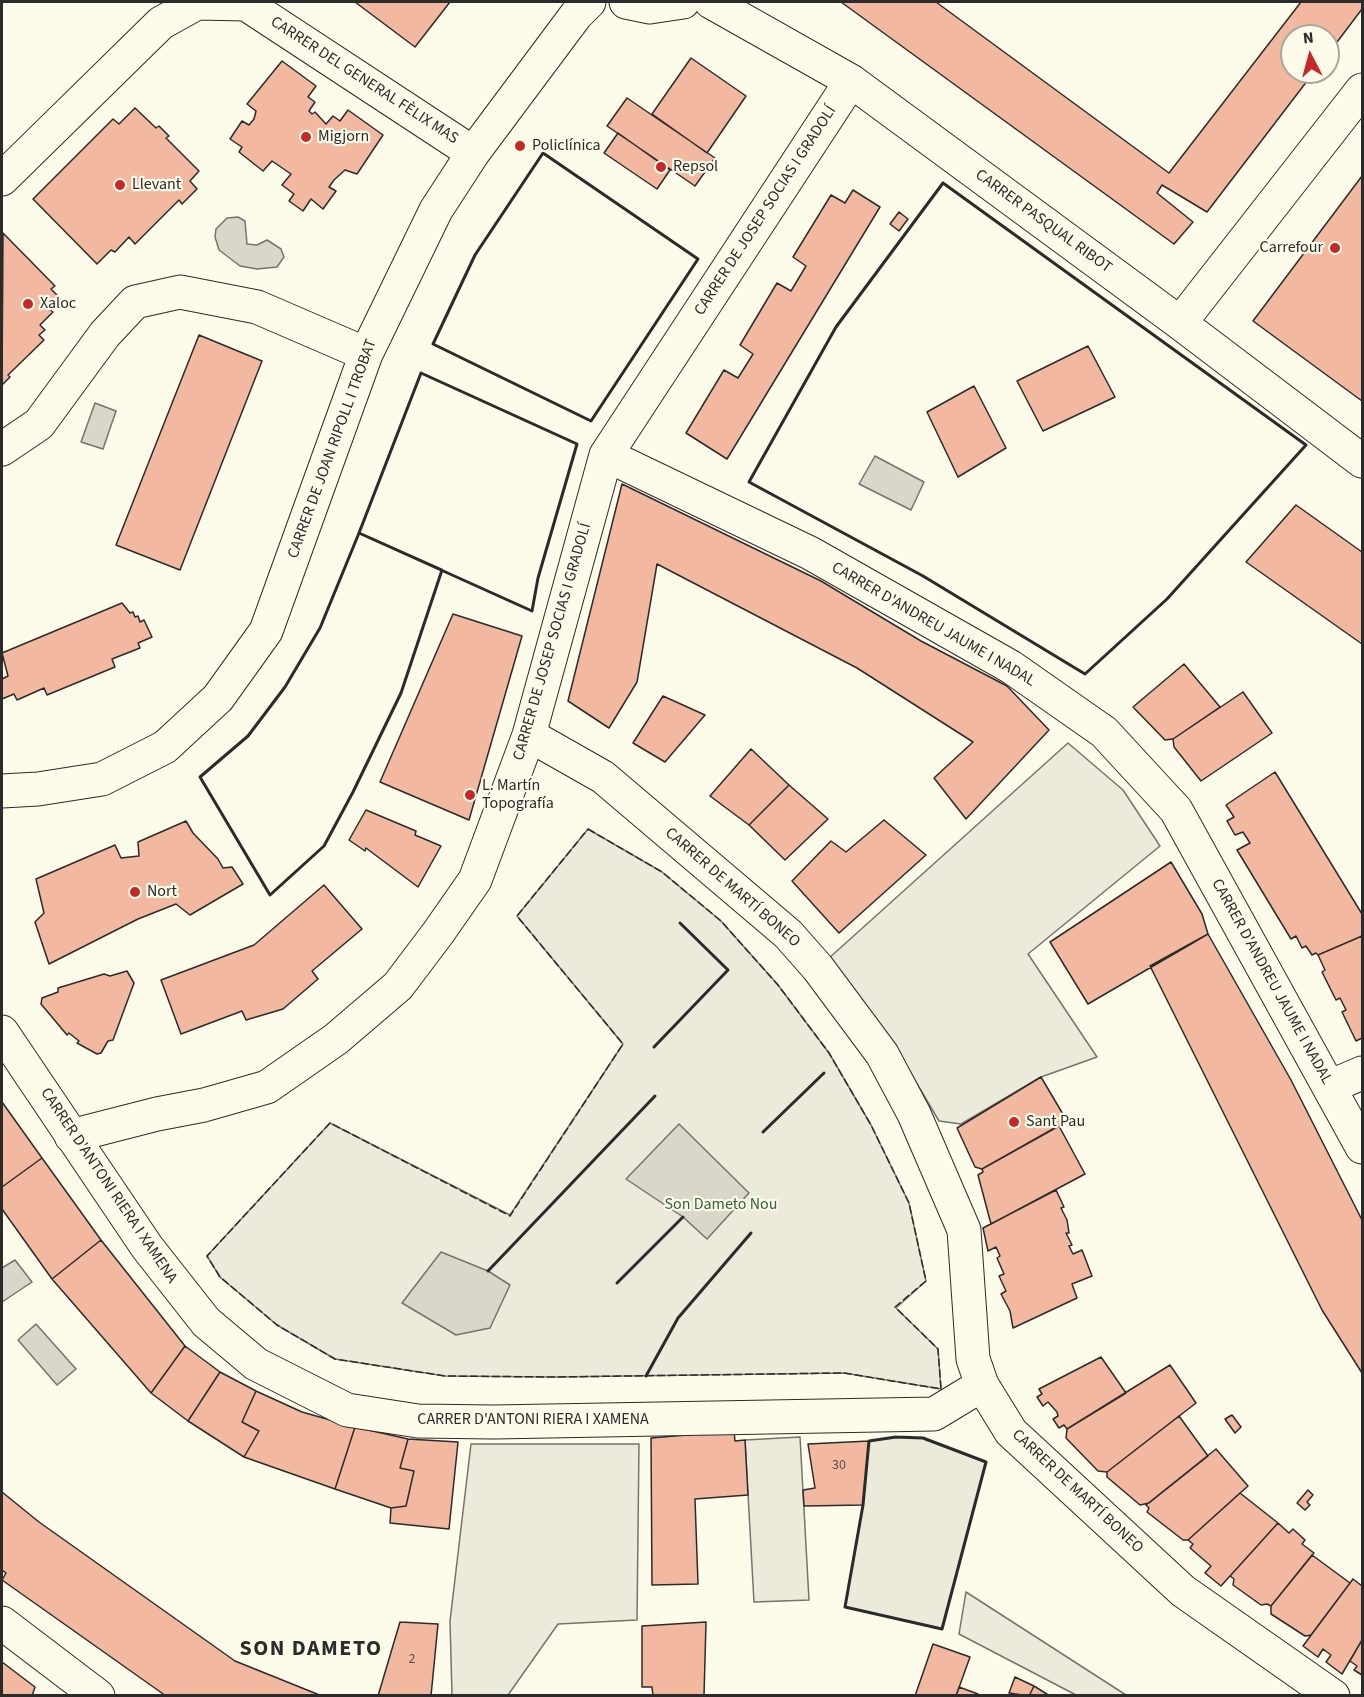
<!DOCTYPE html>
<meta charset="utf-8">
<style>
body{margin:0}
#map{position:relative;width:1364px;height:1697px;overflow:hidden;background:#fdfbea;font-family:"Source Sans 3",sans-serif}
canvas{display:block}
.frame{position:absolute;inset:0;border:3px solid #2b2b2b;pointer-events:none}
.north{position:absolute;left:1280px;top:24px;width:60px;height:60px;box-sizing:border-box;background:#fdfbea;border:2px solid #a9a89e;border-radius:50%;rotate:354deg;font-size:16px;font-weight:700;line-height:24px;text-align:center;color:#2b2b2b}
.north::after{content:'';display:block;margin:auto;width:21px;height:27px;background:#c62828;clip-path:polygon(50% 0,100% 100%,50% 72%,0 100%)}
</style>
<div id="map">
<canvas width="1364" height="1697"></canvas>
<div class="frame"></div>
<div class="north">N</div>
</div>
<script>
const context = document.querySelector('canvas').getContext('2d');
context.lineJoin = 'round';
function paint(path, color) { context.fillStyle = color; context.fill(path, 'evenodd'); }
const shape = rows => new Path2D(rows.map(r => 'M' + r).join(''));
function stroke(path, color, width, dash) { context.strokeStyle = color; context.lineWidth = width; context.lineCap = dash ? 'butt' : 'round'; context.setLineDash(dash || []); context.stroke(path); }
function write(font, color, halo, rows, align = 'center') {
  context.font = font + ' "Source Sans 3",sans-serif'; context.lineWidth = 4.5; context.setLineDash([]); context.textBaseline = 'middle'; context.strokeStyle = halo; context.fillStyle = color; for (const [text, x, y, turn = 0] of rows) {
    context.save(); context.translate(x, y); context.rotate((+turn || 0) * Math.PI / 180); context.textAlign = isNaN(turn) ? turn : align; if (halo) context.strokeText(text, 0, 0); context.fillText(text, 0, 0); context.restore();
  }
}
const green = shape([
 [1068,743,1123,790,1160,846,1028,954,1097,1057,1041,1077,961,1124,939,1121,893,1043,818,968,1068,743],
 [588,829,662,872,721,921,778,985,829,1053,871,1125,909,1203,926,1281,896,1308,938,1349,941,1389,844,1373,554,1377,445,1376,335,1359,277,1325,220,1277,207,1256,330,1123,510,1215,623,1044,517,916,588,829],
 [800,1437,809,1600,754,1602,745,1440,800,1437],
 [896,1437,923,1438,986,1462,942,1629,845,1607,863,1505,869,1441,896,1437],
 [471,1444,639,1444,637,1620,558,1624,508,1695,452,1695,450,1621,471,1444],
 [966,1592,1126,1695,1076,1695,959,1634,966,1592]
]);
paint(green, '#ecebdb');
stroke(green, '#74746e', 1.5);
const water = shape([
 [238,217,245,221,247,244,257,245,267,240,281,249,284,257,277,267,257,269,240,266,219,250,215,237,216,229,227,218,238,217],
 [95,403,116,411,103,449,81,442,95,403],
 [875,456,924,482,911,510,859,484,875,456],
 [679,1124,749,1193,707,1239,683,1217,626,1179,679,1124],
 [441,1252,488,1271,510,1285,490,1328,456,1335,402,1303,441,1252],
 [15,1260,32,1282,2,1302,2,1268,15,1260],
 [36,1324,76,1369,57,1385,18,1340,36,1324]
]);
paint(water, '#d8d7c9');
stroke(water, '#74746e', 1.5);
const building = shape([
 [355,2,450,2,415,47,355,2],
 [841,2,936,2,1169,173,1301,2,1362,2,1362,9,1328,54,1328,36,1292,36,1292,72,1314,72,1207,212,1162,185,1157,193,1193,222,1174,244,841,2],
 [691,58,746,96,707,153,652,114,691,58],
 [282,61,316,86,308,97,315,102,309,111,312,114,315,112,326,124,333,116,340,121,348,110,383,135,357,174,345,170,334,180,329,187,336,191,323,209,311,199,303,211,289,201,294,194,282,185,291,174,272,161,263,171,239,152,242,147,230,139,242,121,249,125,254,119,256,111,247,104,282,61],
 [627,98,715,158,695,186,607,126,627,98],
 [135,108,156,128,159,126,169,136,166,138,199,171,190,181,197,189,182,204,179,200,135,244,129,237,115,252,111,250,97,264,33,199,113,119,119,124,135,108],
 [618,133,670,170,657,189,604,153,618,133],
 [1362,176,1362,401,1253,321,1362,176],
 [853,190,880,207,727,459,686,433,724,370,738,378,753,354,740,345,777,283,791,291,806,266,793,257,831,195,845,203,853,190],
 [899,212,908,219,899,231,890,224,899,212],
 [3,233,55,286,51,289,60,298,49,309,53,312,40,325,45,330,39,335,44,340,8,375,10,377,2,385,3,233],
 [199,335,262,361,180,570,116,545,199,335],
 [1088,346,1115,397,1043,431,1017,381,1088,346],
 [974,386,1006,448,958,477,927,412,974,386],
 [622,484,821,581,921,641,1007,686,1049,730,966,819,934,778,973,742,857,668,657,564,637,682,609,728,568,701,622,484],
 [1296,505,1362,552,1362,644,1246,562,1296,505],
 [122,603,130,613,133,612,135,617,138,616,140,622,144,620,152,637,138,643,140,648,112,659,115,667,47,695,44,688,17,700,14,694,2,699,2,679,8,676,2,653,122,603],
 [453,614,522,636,469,820,380,782,453,614],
 [1184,664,1220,707,1173,739,1165,740,1133,707,1184,664],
 [1243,692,1272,733,1201,781,1174,747,1173,739,1243,692],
 [663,696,705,715,665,762,633,743,663,696],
 [751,749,789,785,749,825,710,796,751,749],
 [1275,772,1362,914,1362,936,1318,955,1316,953,1312,955,1306,946,1302,948,1296,936,1291,939,1237,850,1250,843,1243,832,1235,835,1227,821,1234,817,1226,805,1275,772],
 [789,785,828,819,785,860,749,825,789,785],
 [366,810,416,831,415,835,441,846,418,887,366,848,365,851,349,840,366,810],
 [884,820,926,855,839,933,792,881,831,841,846,852,884,820],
 [186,821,193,833,218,859,223,868,232,867,243,884,190,915,176,904,138,919,49,964,35,922,44,913,36,879,115,845,121,858,139,856,138,842,186,821],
 [1171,862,1202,914,1208,934,1088,1004,1050,942,1171,862],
 [324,885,362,929,312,971,318,979,283,1009,246,1020,242,1011,181,1034,161,980,254,945,324,885],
 [1208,934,1291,1080,1362,1220,1362,1373,1322,1310,1150,966,1208,934],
 [1362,936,1362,1038,1356,1041,1342,1012,1346,1010,1340,998,1336,1000,1322,972,1325,970,1318,955,1362,936],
 [127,971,134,983,113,1040,108,1041,101,1053,97,1054,77,1043,79,1041,69,1033,67,1035,41,1004,42,998,58,992,58,988,104,974,110,976,127,971],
 [1041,1077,1067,1121,982,1169,975,1167,957,1128,1041,1077],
 [2,1102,42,1158,2,1187,2,1102],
 [1059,1126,1085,1174,991,1224,978,1175,983,1172,982,1169,1059,1126],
 [42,1158,101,1240,52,1279,2,1209,2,1187,42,1158],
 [1056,1190,1064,1207,1061,1208,1067,1220,1069,1233,1066,1233,1072,1245,1069,1246,1073,1254,1082,1250,1092,1276,1072,1284,1077,1298,1013,1328,1010,1311,1001,1294,1006,1291,999,1276,1004,1274,997,1258,1000,1256,996,1247,988,1251,983,1228,1056,1190],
 [101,1240,185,1346,151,1393,52,1279,101,1240],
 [185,1346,220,1372,188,1421,151,1393,185,1346],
 [1101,1357,1126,1393,1067,1429,1064,1425,1059,1428,1053,1419,1058,1416,1057,1412,1048,1402,1043,1406,1037,1397,1042,1394,1039,1389,1101,1357],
 [1170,1365,1196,1403,1107,1472,1098,1471,1066,1438,1067,1429,1170,1365],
 [220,1372,256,1391,242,1422,259,1431,244,1457,188,1421,220,1372],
 [256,1391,302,1412,355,1427,335,1489,244,1457,259,1431,242,1422,256,1391],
 [1232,1415,1241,1427,1235,1433,1225,1419,1232,1415],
 [1179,1416,1208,1456,1149,1503,1140,1505,1107,1477,1107,1472,1179,1416],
 [355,1427,408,1439,400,1468,414,1471,406,1506,391,1508,335,1489,355,1427],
 [734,1431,735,1441,745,1440,748,1495,695,1499,698,1584,652,1585,651,1438,734,1431],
 [408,1439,458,1442,449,1529,390,1523,391,1508,406,1506,414,1471,400,1468,408,1439],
 [869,1441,863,1505,804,1506,803,1490,815,1488,808,1444,869,1441],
 [1216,1449,1248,1486,1188,1540,1183,1540,1147,1512,1149,1508,1146,1505,1216,1449],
 [1308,1490,1313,1495,1307,1502,1310,1505,1305,1510,1297,1503,1308,1490],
 [2,1492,39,1522,235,1661,322,1696,166,1696,2,1580,6,1573,2,1570,2,1492],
 [1240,1493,1278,1523,1221,1586,1205,1573,1211,1566,1190,1548,1193,1544,1188,1540,1240,1493],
 [1278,1523,1289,1533,1293,1529,1305,1540,1302,1544,1314,1553,1271,1606,1267,1604,1261,1605,1233,1585,1234,1579,1230,1576,1278,1523],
 [1312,1555,1350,1583,1311,1635,1305,1636,1271,1614,1271,1606,1312,1555],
 [1353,1579,1362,1586,1362,1640,1342,1674,1326,1662,1331,1655,1323,1649,1318,1657,1303,1646,1353,1579],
 [400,1622,438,1624,431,1696,378,1696,400,1622],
 [706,1622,704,1696,653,1696,652,1687,642,1687,642,1626,706,1622],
 [1362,1640,1362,1675,1354,1670,1357,1666,1350,1661,1362,1640],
 [933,1644,970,1657,956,1696,915,1696,933,1644],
 [2,1662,35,1687,32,1696,2,1696,2,1662],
 [1015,1677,1034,1686,1029,1696,1009,1693,1015,1677],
 [1034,1686,1050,1696,1029,1696,1034,1686],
 [959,1687,978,1694,978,1696,956,1696,959,1687]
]);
paint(building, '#f2b8a0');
stroke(building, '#2b2b2b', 1.5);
const minor = shape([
 [626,2,650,7,683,2],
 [711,2,851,81,1180,323,1362,461],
 [2,179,161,23,197,3,246,4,473,153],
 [1180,323,1362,90],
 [2,449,39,424,105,334,135,302,180,292,257,307,366,354],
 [606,455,810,553,1011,667,1104,732,1176,810,1362,1147],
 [529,735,603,777,788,934,818,968,882,1054,914,1114,964,1230,973,1359,982,1385,1011,1432,1183,1591,1333,1696],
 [2,791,38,789,102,779,165,747,218,698,266,631,366,354,436,210,473,153,576,15,589,2],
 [2,1032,147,1247,206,1322,256,1364,347,1410,418,1421,494,1422,934,1414,982,1385],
 [1329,1087,1362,1073],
 [71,1136,157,1114,204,1105,267,1087,336,1039,398,986,438,933,475,880,529,735,606,455,851,81],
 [2,1623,98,1696]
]);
stroke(minor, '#2b2b2b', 35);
stroke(minor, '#fdfbea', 33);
stroke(shape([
 [588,829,662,872,721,921,778,985,829,1053,871,1125,909,1203,926,1281,895,1307,938,1349,941,1389,844,1373,554,1377,445,1376,335,1359,277,1325,220,1277,207,1256,330,1123,510,1216,623,1044,517,916,588,829]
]), '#2b2b2b', 1.5, [8, 3]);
stroke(shape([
 [543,153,698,259,591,421,433,344,475,255,543,153],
 [943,183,1306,445,1167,599,1085,674,923,576,749,482,836,327,943,183],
 [421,373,577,444,538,578,532,611,359,533,421,373],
 [359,533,442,570,401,693,353,792,324,846,270,895,200,777,248,736,285,687,320,628,359,533],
 [654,1047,728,970,680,923],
 [763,1132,824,1073],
 [488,1271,655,1096],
 [617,1283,683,1217],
 [646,1376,678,1318,751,1233],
 [896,1437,923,1438,986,1462,942,1629,845,1607,863,1505,869,1441,896,1437]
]), '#2b2b2b', 3);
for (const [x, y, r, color] of [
 [306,137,6,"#c62828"],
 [520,146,6,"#c62828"],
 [661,167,6,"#c62828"],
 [120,185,6,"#c62828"],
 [1335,248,6,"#c62828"],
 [28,304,6,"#c62828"],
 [470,795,6,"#c62828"],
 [135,892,6,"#c62828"],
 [1014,1122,6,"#c62828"]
]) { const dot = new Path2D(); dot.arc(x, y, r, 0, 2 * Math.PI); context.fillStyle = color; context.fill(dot); stroke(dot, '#fdfbea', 2); }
write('14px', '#5d4e48', null, [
 ["30",839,1466],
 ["2",412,1660]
]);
write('16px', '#2b2b2b', '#fdfbea', [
 ["CARRER DEL GENERAL FÈLIX MAS",364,81,33],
 ["CARRER DE JOSEP SOCIAS I GRADOLÍ",766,211,-57],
 ["CARRER PASQUAL RIBOT",1043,222,36],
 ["CARRER DE JOAN RIPOLL I TROBAT",333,449,-70],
 ["CARRER D'ANDREU JAUME I NADAL",933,625,30],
 ["CARRER DE JOSEP SOCIAS I GRADOLÍ",553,642,-74],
 ["CARRER DE MARTÍ BONEO",732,888,41],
 ["CARRER D'ANDREU JAUME I NADAL",1271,982,61],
 ["CARRER D'ANTONI RIERA I XAMENA",108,1186,56],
 ["CARRER D'ANTONI RIERA I XAMENA",533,1420],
 ["CARRER DE MARTÍ BONEO",1077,1492,43]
]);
write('16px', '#2b2b2b', '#fdfbea', [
 ["Migjorn",318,137],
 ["Policlínica",532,146],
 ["Repsol",673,167],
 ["Llevant",132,185],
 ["Carrefour",1323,248,"right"],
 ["Xaloc",40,304],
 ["L. Martín",482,786],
 ["Topografía",482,804],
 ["Nort",147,892],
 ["Sant Pau",1026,1122]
], 'left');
write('16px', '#34623c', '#fdfbea', [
 ["Son Dameto Nou",721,1205]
]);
context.letterSpacing = '1.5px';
write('bold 22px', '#2b2b2b', '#fdfbea', [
 ["SON DAMETO",311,1650]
]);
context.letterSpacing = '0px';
</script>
